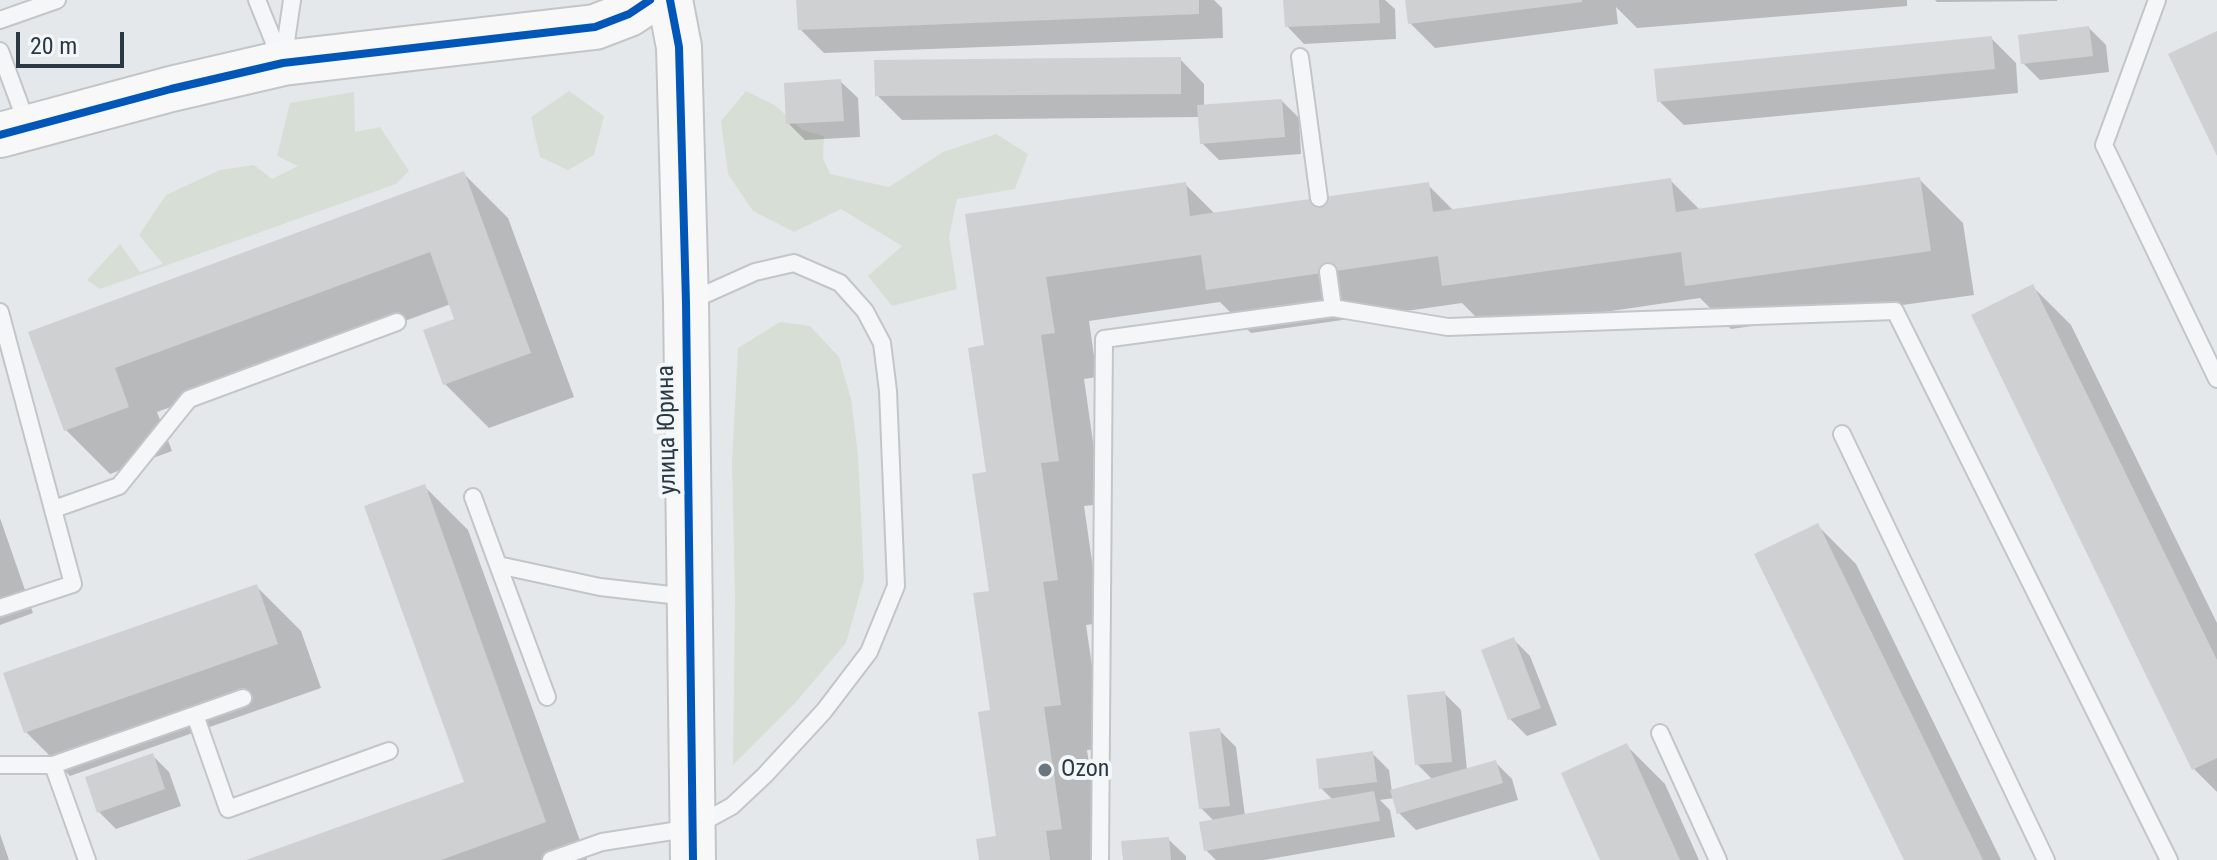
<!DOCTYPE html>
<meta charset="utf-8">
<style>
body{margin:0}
#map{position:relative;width:2217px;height:860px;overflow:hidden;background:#e5e8ea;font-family:"Roboto Condensed",sans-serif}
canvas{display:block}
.scale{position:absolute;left:16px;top:32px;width:108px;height:36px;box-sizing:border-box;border:4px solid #2b3944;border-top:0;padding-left:10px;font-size:24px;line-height:28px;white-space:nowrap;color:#2b3944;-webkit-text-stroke:6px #f4f7f9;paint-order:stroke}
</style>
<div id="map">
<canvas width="2217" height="860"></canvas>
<div class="scale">20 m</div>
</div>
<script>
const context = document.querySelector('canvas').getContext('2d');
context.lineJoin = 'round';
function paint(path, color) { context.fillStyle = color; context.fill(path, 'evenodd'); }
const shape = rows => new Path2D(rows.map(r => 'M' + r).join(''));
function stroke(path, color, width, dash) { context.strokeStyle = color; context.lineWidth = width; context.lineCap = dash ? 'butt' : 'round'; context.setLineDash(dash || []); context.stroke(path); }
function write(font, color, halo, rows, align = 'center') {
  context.font = font + ' "Roboto Condensed",sans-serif'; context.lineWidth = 8; context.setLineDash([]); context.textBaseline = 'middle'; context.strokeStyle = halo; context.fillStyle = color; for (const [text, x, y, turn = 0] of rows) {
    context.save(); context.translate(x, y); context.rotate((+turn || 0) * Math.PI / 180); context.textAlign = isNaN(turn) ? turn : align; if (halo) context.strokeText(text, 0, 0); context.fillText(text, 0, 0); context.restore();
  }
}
paint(shape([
 [569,91,604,116,594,155,568,170,540,157,531,117],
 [746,91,776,106,802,130,824,136,823,158,830,174,889,187,943,152,996,134,1028,154,1015,189,957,199,949,237,957,289,892,306,868,276,902,246,841,209,794,232,753,211,728,174,721,121],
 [354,92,355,132,380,127,409,171,396,184,100,289,87,280,120,244,140,272,163,264,139,235,166,195,220,170,254,165,272,179,298,166,277,156,290,103],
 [780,322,810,326,839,357,851,399,858,455,864,579,846,643,796,702,733,765,735,599,732,462,738,348]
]), '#d7ded6');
paint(shape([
 [798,0,1214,0,1222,8,1223,38,824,53,800,29],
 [1285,0,1385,0,1395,9,1396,39,1304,44,1287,26],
 [1407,0,1907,0,1907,6,1637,28,1616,7,1618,24,1435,48,1410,23],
 [1935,0,2057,0,2057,1,1937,2],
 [2089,28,2106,45,2109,72,2040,80,2023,63],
 [1991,38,2016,63,2018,93,1684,125,1659,101],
 [1180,59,1204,84,1204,107,1282,101,1299,118,1301,154,1219,160,1202,143,1200,117,902,120,877,95],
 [840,81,858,98,860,137,805,140,788,123],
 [464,174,508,218,574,397,489,428,445,384,457,320,451,304,157,412,172,451,110,474,66,430,30,333],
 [1919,179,1963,223,1974,295,1731,329,1700,298,1488,329,1462,303,1251,333,1220,302,1089,321,1097,377,1084,379,1102,504,1084,506,1101,623,1086,625,1104,748,1087,750,1103,860,981,860,998,837,993,712,986,347,968,216,1185,184,1216,215,1428,185,1454,211,1670,180,1700,210],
 [2033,287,2071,325,2217,623,2217,792,2194,769,1973,316],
 [424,486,468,530,587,860,251,860,466,783],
 [0,518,33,613,0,625],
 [1818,526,1856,564,2001,860,1906,860],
 [257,587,301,631,321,688,70,776,26,732],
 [1513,639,1530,656,1557,725,1527,736,1510,719],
 [1444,693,1461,710,1467,770,1495,762,1512,779,1518,800,1416,830,1399,813,1394,798,1380,800,1390,810,1395,837,1264,860,1216,860,1206,850,1214,821,1201,808,1219,730,1236,747,1245,816,1333,800,1321,788,1372,753,1389,770,1392,792,1433,780,1417,764],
 [1627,746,1665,784,1699,860,1603,860],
 [152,755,169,772,181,806,116,829,99,812],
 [0,834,9,860,0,860],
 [1169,840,1186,856,1186,860,1125,860]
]), '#0003');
paint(shape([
 [796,0,1199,0,1199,14,798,30],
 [1283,0,1379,0,1380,23,1285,27],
 [1405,0,1582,0,1582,2,1408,24],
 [2089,26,2093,56,2021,64,2018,35],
 [2217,31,2217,156,2168,54],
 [1992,36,1995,69,1657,102,1654,69],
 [1181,57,1181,94,875,96,874,60],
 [841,79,844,121,786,124,784,83],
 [1282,99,1285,137,1200,144,1197,105],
 [464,171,531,353,443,385,423,330,454,319,430,252,115,368,129,407,64,431,28,332],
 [1920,177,1931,251,1685,286,1681,252,1442,286,1438,256,1206,290,1201,255,1046,277,1055,333,1041,335,1059,461,1041,463,1058,580,1043,582,1061,705,1044,707,1062,829,1046,831,1050,860,979,860,976,839,996,836,978,712,990,710,973,593,989,591,972,474,986,472,968,348,984,345,965,214,1186,182,1190,216,1429,182,1433,212,1671,178,1676,212],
 [2033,284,2217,660,2217,758,2192,770,1971,315],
 [425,484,546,822,441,860,246,860,464,782,364,506],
 [1818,523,1983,860,1904,860,1754,554],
 [257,584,278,644,24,733,3,673],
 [1514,637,1541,708,1508,720,1481,650],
 [1445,691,1452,762,1415,765,1407,695],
 [1220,728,1230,806,1199,809,1189,732],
 [1627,743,1680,860,1600,860,1561,773],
 [1373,751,1377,782,1319,789,1316,759],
 [153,753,165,789,97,813,85,777],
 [1496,760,1503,783,1397,814,1390,790],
 [1374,791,1380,821,1204,851,1199,822],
 [1169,837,1171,860,1123,860,1121,841]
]), '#ced0d2');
const lane = shape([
 [257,0,282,62],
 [2157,0,2104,145,2217,379],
 [0,20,57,0],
 [0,51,27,124],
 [1300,57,1319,198],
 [283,62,292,0],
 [1328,272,1333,308],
 [0,312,73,584,0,608],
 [1842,434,2046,860],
 [473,497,498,565,600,587,688,597],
 [54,509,119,486,189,399,397,322],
 [498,565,547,697],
 [195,715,228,809,389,751],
 [1660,733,1718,860],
 [0,765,53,765,87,860],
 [53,765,243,698],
 [551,860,602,842,692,828,732,806,765,775,824,711,869,652,896,586,888,391,882,343,865,311,840,283,794,263,755,272,688,302],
 [1100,860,1104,339,1333,308,1448,327,1895,311,2169,860]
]);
const secondary = shape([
 [670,0,679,47,686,303,693,860],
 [0,135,171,89,283,63,595,27,629,14,650,0]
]);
stroke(lane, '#c3c6c8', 20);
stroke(secondary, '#c3c6c8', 48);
stroke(lane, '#f5f6f7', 16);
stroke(secondary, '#f8f8f8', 44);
stroke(shape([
 [670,0,679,47,686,303,693,860],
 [0,135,171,89,283,63,595,27,629,14,650,0]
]), '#0057b8', 8);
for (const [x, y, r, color] of [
 [1045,770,8,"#6c767e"]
]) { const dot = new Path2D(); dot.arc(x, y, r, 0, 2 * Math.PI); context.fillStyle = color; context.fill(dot); stroke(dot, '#f4f7f9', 3); }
write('24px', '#2b3944', '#f4f7f9', [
 ["улица Юрина",668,430,-91]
]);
write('24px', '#2b3944', '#f4f7f9', [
 ["Ozon",1061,770]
], 'left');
</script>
